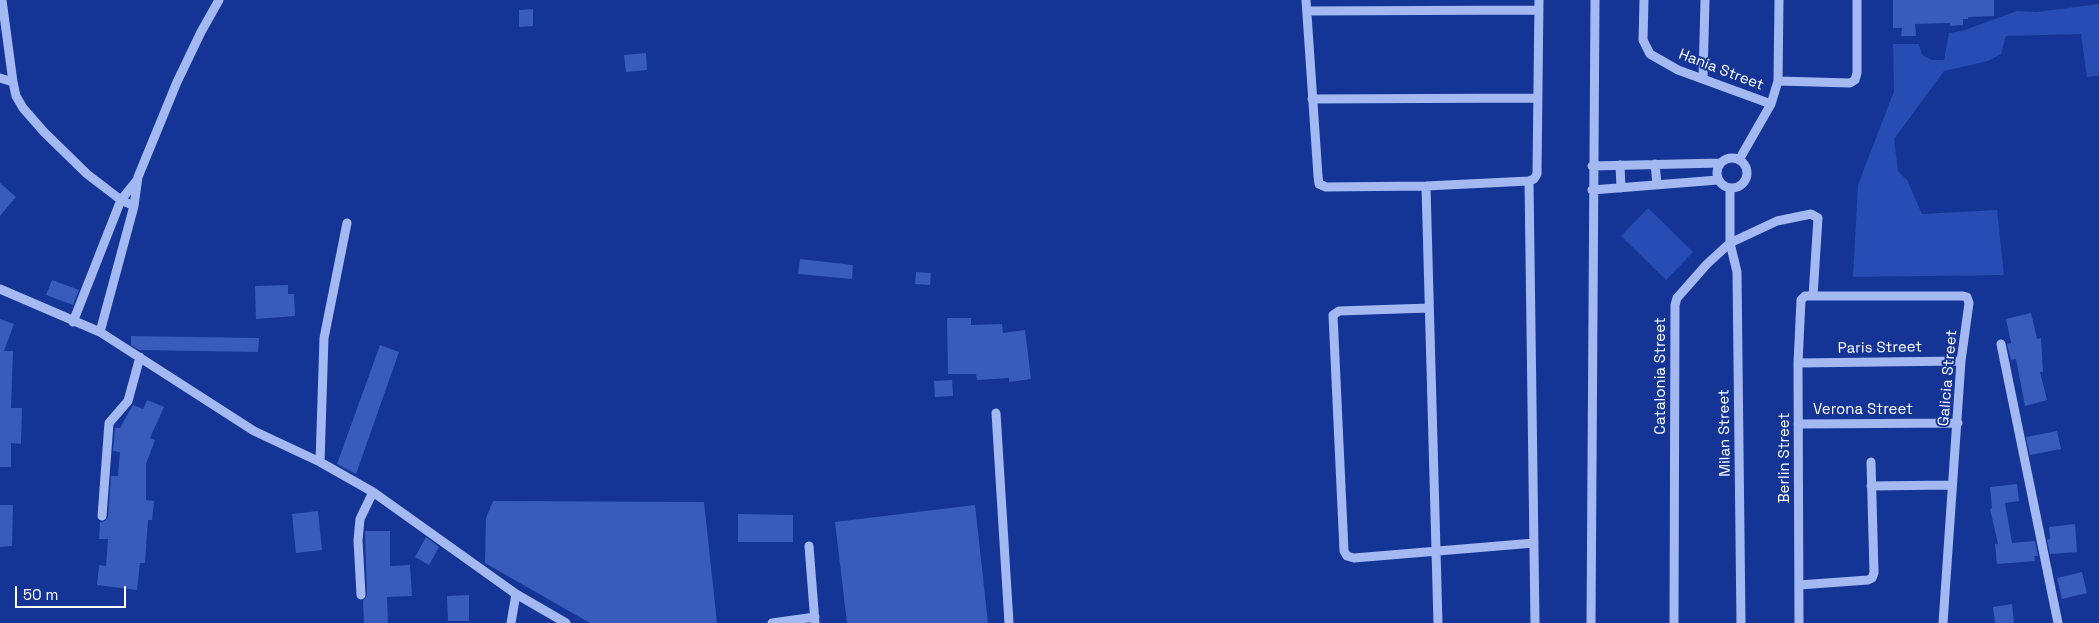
<!DOCTYPE html>
<style>
body{margin:0}
#map{position:relative;width:2099px;height:623px;overflow:hidden;background:#143595;font-family:"Space Grotesk",sans-serif}
canvas{display:block}
.scale{position:absolute;left:15px;top:586px;width:111px;height:22px;box-sizing:border-box;border:2px solid #fff;border-top:0;padding-left:6px;font-size:15px;line-height:18px;white-space:nowrap;color:#fff;-webkit-text-stroke:4px #143595;paint-order:stroke}
</style>
<div id="map">
<canvas width="2099" height="623"></canvas>
<div class="scale">50 m</div>
</div>
<script>
const context = document.querySelector('canvas').getContext('2d');
context.lineJoin = 'round';
function paint(path, color) { context.fillStyle = color; context.fill(path, 'evenodd'); }
const shape = rows => new Path2D(rows.map(r => 'M' + r).join(''));
function stroke(path, color, width, dash) { context.strokeStyle = color; context.lineWidth = width; context.lineCap = dash ? 'butt' : 'round'; context.setLineDash(dash || []); context.stroke(path); }
function write(font, color, halo, rows, align = 'center') {
  context.font = font + ' "Space Grotesk",sans-serif'; context.lineWidth = 4; context.setLineDash([]); context.textBaseline = 'middle'; context.strokeStyle = halo; context.fillStyle = color; for (const [text, x, y, turn = 0] of rows) {
    context.save(); context.translate(x, y); context.rotate((+turn || 0) * Math.PI / 180); context.textAlign = isNaN(turn) ? turn : align; if (halo) context.strokeText(text, 0, 0); context.fillText(text, 0, 0); context.restore();
  }
}
paint(shape([
 [2099,4,2099,76,2087,77,2081,34,2006,36,2001,54,1988,61,1944,71,1894,139,1898,171,1907,180,1922,214,1997,210,2004,275,1853,277,1858,185,1894,91,1893,44,1919,44,1922,55,1932,60,1944,60,1949,33,1962,31,2017,11,2037,12],
 [1648,208,1693,252,1666,280,1621,236]
]), '#274db4');
paint(shape([
 [1893,0,1994,0,1994,16,1968,17,1968,19,1963,19,1963,25,1950,26,1950,23,1915,24,1916,36,1901,36,1902,28,1893,28],
 [533,9,533,26,519,27,519,10],
 [646,53,647,70,626,72,624,55],
 [0,183,16,197,0,216],
 [800,259,853,265,852,279,798,274],
 [916,272,931,273,930,285,915,284],
 [52,280,79,290,73,305,46,295],
 [288,285,288,294,294,294,295,316,256,319,255,286],
 [2031,313,2037,339,2041,338,2043,372,2040,372,2047,400,2025,406,2016,359,2011,360,2007,344,2011,343,2006,319],
 [947,318,971,318,971,325,1002,324,1003,333,1025,330,1031,379,1009,382,1009,378,977,380,976,374,948,374],
 [0,319,14,324,4,351,13,351,11,408,22,408,21,444,11,443,11,467,0,467],
 [131,336,259,338,258,352,139,350,131,345],
 [380,345,399,352,356,474,337,464],
 [952,380,953,396,935,397,934,381],
 [147,400,164,407,150,438,155,440,146,464,146,500,154,501,152,520,148,520,145,563,140,563,137,590,97,585,99,565,106,566,108,539,99,539,100,522,105,521,108,517,111,476,118,476,120,452,113,451,115,428,120,428,133,405,143,409],
 [2057,431,2061,449,2030,455,2026,437],
 [2017,484,2019,501,2005,503,2012,543,2035,541,2038,556,2034,556,2035,561,1997,564,1995,544,1998,544,1990,509,1992,508,1990,487],
 [493,501,704,502,717,623,590,623,485,563,486,518],
 [0,505,13,505,12,546,0,547],
 [975,505,988,623,847,623,835,522],
 [318,511,322,550,296,553,292,514],
 [738,514,793,515,793,542,738,542],
 [2075,524,2077,552,2050,554,2047,540,2050,539,2049,527],
 [365,531,390,531,390,566,410,565,412,596,387,597,388,623,364,623,363,601,367,595],
 [426,537,439,547,429,565,415,557],
 [2082,572,2087,593,2062,599,2057,578],
 [469,595,469,621,448,621,447,596],
 [2012,604,2014,623,1995,623,1993,607]
]), '#385bbc');
stroke(shape([
 [2,0,13,82,16,96,23,108,44,132,87,174,121,200,134,206],
 [1306,0,1318,176,1319,184,1326,187,1426,186,1529,181,1534,179,1537,174,1539,0],
 [1644,0,1643,40,1650,54,1678,70,1771,104],
 [1307,11,1539,10],
 [0,78,13,82],
 [1703,79,1705,0],
 [1778,81,1850,83,1855,80,1857,73,1857,0],
 [1312,99,1537,98],
 '1717 173a15 15 0 1 1 30 0a15 15 0 1 1-30 0Z',
 [1739,160,1771,104,1778,81,1779,0],
 [1655,164,1657,184],
 [1620,165,1621,188],
 [1592,166,1720,163],
 [1529,181,1535,623],
 [1426,186,1438,623],
 [1730,189,1730,243,1737,272,1741,623],
 [1592,190,1718,180],
 [0,289,100,332,254,431,320,462,373,492,516,594,566,623],
 [1429,308,1339,311,1333,315,1344,551,1347,556,1354,558,1534,543],
 [73,322,121,200,137,180],
 [100,332,134,206,138,177,177,82,201,32,219,0],
 [2001,344,2058,623],
 [1798,363,1961,361],
 [996,413,1009,623],
 [1798,424,1958,423],
 [320,462,324,338,347,223],
 [1871,486,1951,485],
 [102,516,109,423,128,401,140,357],
 [809,546,815,623],
 [1799,585,1868,580,1872,578,1874,573,1871,462],
 [361,595,358,540,360,519,373,492],
 [511,623,516,594],
 [772,623,815,617],
 [1591,623,1595,0],
 [1674,623,1675,305,1677,298,1707,264,1730,243,1777,221,1811,214,1818,218,1813,296],
 [1799,623,1798,363,1801,300,1805,296,1963,296,1967,297,1969,303,1961,361,1943,623]
]), '#a4b9f2', 9);
write('15px', '#fff', '#143595', [
 ["Hania Street",1721,70,21],
 ["Paris Street",1880,348,-1],
 ["Catalonia Street",1661,376,-90],
 ["Galicia Street",1948,378,-85],
 ["Verona Street",1863,410],
 ["Milan Street",1725,433,-91],
 ["Berlin Street",1785,458,-90]
]);
</script>
